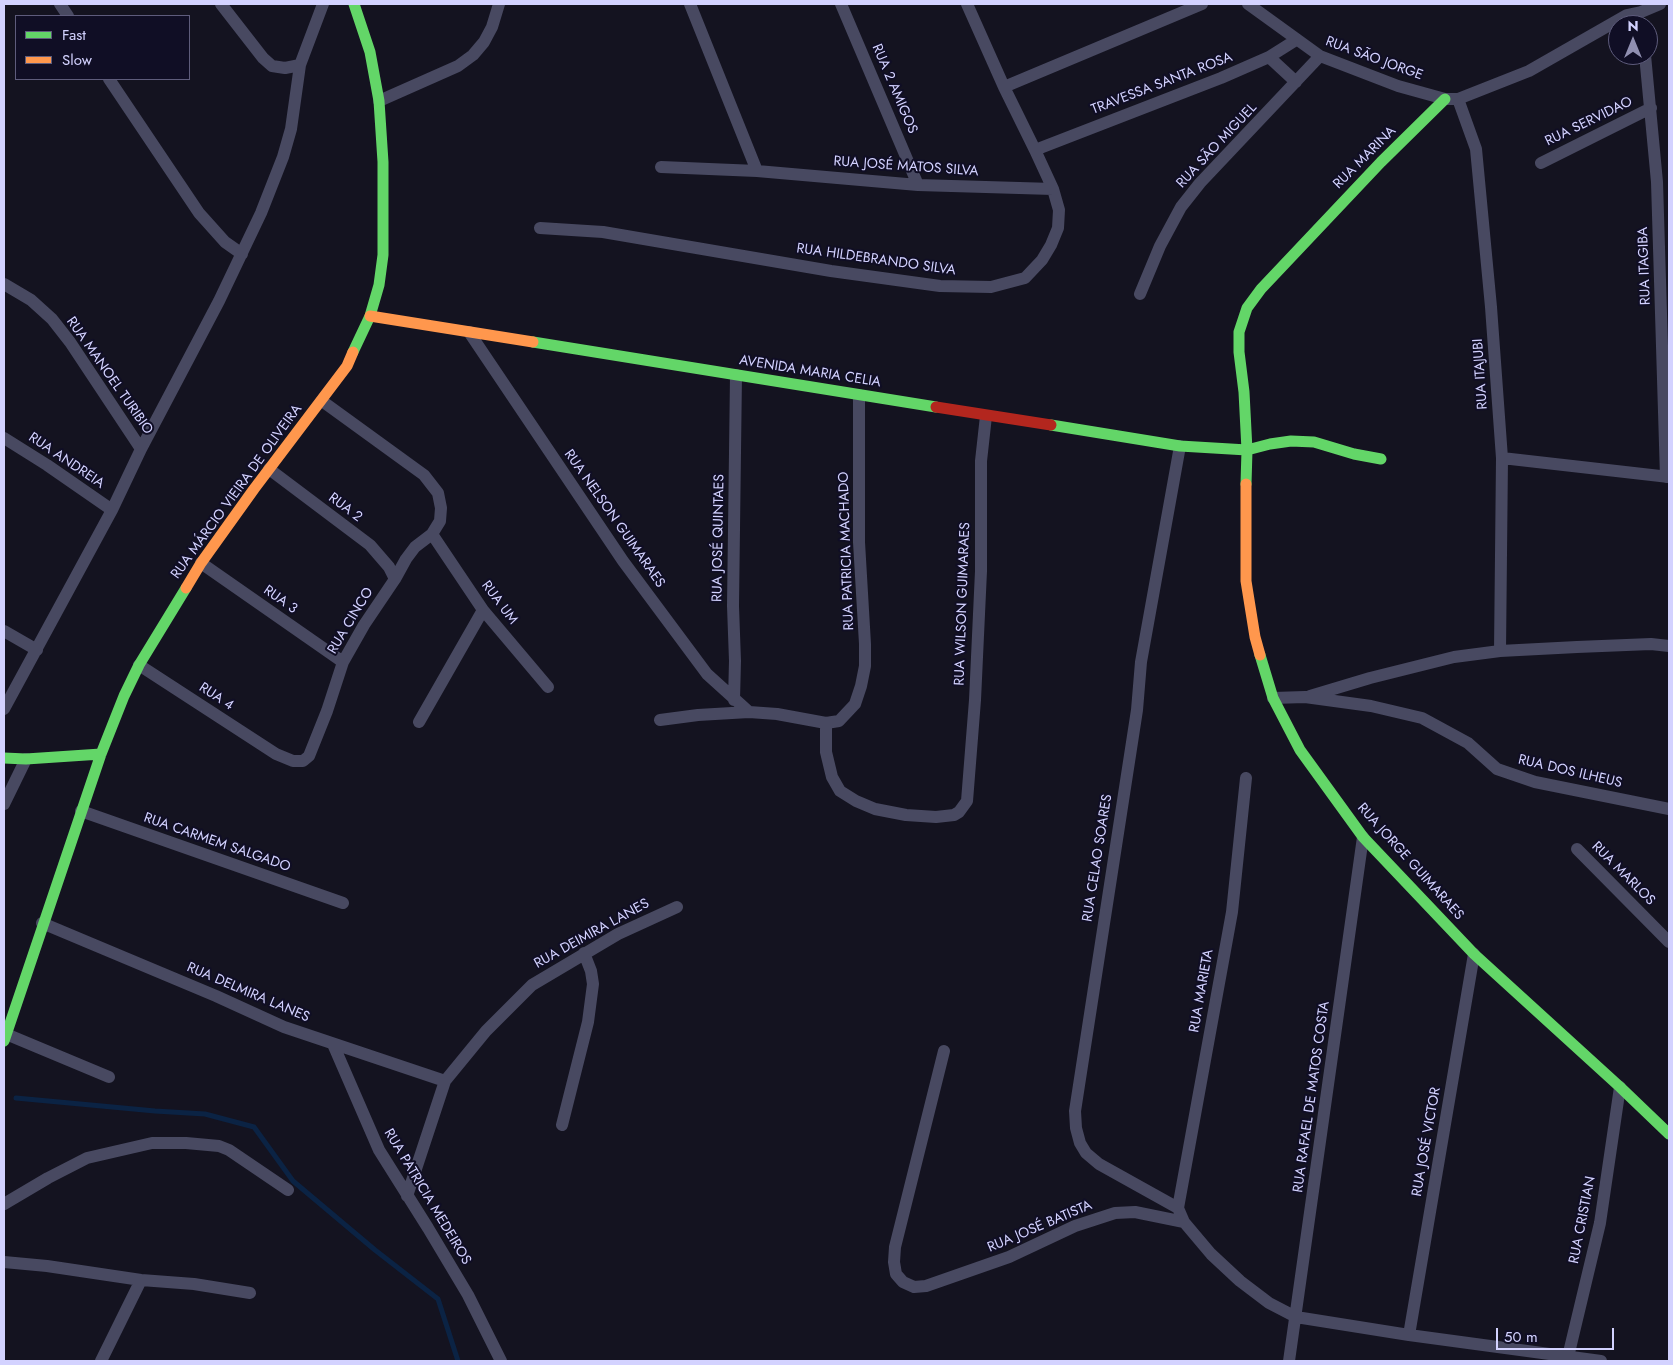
<!DOCTYPE html>
<meta charset="utf-8">
<style>
body{margin:0}
#map{position:relative;width:1673px;height:1365px;overflow:hidden;background:#141320;font-family:Jost,sans-serif}
canvas{display:block}
.frame{position:absolute;inset:0;border:5px solid #d3d2ff;pointer-events:none}
.legend{position:absolute;left:15px;top:15px;width:175px;height:65px;box-sizing:border-box;background:#100e25;border:1px solid #5e5c7c;margin:0;padding:6px 9px;list-style:none;font-size:15px;color:#d3d2ff}
.legend li{display:flex;align-items:center;gap:10px;height:25px}
.legend b{width:25px;border:1px solid #5e5c7c}
.north{position:absolute;left:1608px;top:15px;width:50px;height:50px;box-sizing:border-box;background:#100e25;border:1px solid #5e5c7c;border-radius:50%;rotate:0deg;font-size:14px;font-weight:700;line-height:20px;text-align:center;color:#d3d2ff}
.north::after{content:'';display:block;margin:auto;width:18px;height:22px;background:#908fb1;clip-path:polygon(50% 0,100% 100%,50% 72%,0 100%)}
.scale{position:absolute;left:1496px;top:1328px;width:118px;height:22px;box-sizing:border-box;border:2px solid #d3d2ff;border-top:0;padding-left:6px;font-size:15px;line-height:18px;white-space:nowrap;color:#d3d2ff;-webkit-text-stroke:4px #100e25;paint-order:stroke}
</style>
<div id="map">
<canvas width="1673" height="1365"></canvas>
<div class="frame"></div>
<ul class="legend">
<li><b style="height:6px;background:#63d668"></b>Fast</li>
<li><b style="height:6px;background:#ff974d"></b>Slow</li>
</ul>
<div class="north">N</div>
<div class="scale">50 m</div>
</div>
<script>
const context = document.querySelector('canvas').getContext('2d');
context.lineJoin = 'round';
const shape = rows => new Path2D(rows.map(r => 'M' + r).join(''));
function stroke(path, color, width, dash) { context.strokeStyle = color; context.lineWidth = width; context.lineCap = dash ? 'butt' : 'round'; context.setLineDash(dash || []); context.stroke(path); }
function write(font, color, halo, rows, align = 'center') {
  context.font = font + ' Jost,sans-serif'; context.lineWidth = 4; context.setLineDash([]); context.textBaseline = 'middle'; context.strokeStyle = halo; context.fillStyle = color; for (const [text, x, y, turn = 0] of rows) {
    context.save(); context.translate(x, y); context.rotate((+turn || 0) * Math.PI / 180); context.textAlign = isNaN(turn) ? turn : align; if (halo) context.strokeText(text, 0, 0); context.fillText(text, 0, 0); context.restore();
  }
}
stroke(shape([
 [16,1098,155,1111,205,1114,254,1127,293,1181,375,1250,438,1299,458,1361]
]), '#0b2344', 5);
stroke(shape([
 [60,4,68,16],
 [221,4,263,58,272,66,285,68,300,65,323,4],
 [690,4,757,171],
 [841,4,918,185],
 [1248,4,1320,56,1398,86,1445,99,1458,99,1529,71,1627,15,1641,12,1660,4],
 [1645,55,1657,182,1666,477],
 [1269,57,1296,82],
 [109,79,199,213,225,242,242,254],
 [1004,87,1202,4],
 [1458,99,1476,149,1491,307,1502,458,1500,651],
 [379,101,458,66,473,55,484,42,492,27,499,4],
 [1035,150,1221,78,1269,57,1296,40],
 [1541,163,1651,108],
 [661,167,757,171,918,185,1053,189],
 [540,228,603,232,831,271,940,286,991,287,1025,278,1042,260,1051,245,1058,228,1059,210,1053,189,1035,150,1004,87,967,4],
 [4,284,31,300,52,319,70,342,141,449],
 [1140,294,1160,246,1181,207,1200,183,1320,56],
 [469,332,623,561,707,674,749,712],
 [4,438,47,465,112,510],
 [1180,446,1141,662,1137,710,1075,1111,1076,1128,1080,1143,1086,1153,1099,1164,1178,1208,1184,1222],
 [1502,458,1669,477],
 [269,469,370,545,389,567,395,579],
 [432,534,483,610,548,687],
 [201,563,343,662],
 [4,631,37,650],
 [139,665,276,754,293,761,303,761,309,756,327,711,343,662,364,625,395,579,406,559,415,547,432,534,440,521,441,508,438,493,424,475,322,401],
 [1310,696,1370,678,1454,657,1500,651,1577,647,1651,644,1669,646],
 [1273,698,1305,697,1371,706,1422,718,1468,743,1497,769,1535,782,1669,809],
 [734,700,735,661,733,606,736,375],
 [4,709,112,510,141,449,219,301,261,213,283,157,291,129,300,65],
 [660,720,698,715,749,712,777,714,826,723,839,721,855,704,861,686,865,666,865,644,859,542,859,395],
 [419,722,483,610],
 [826,723,826,752,832,777,840,791,856,801,875,809,906,815,936,817,954,815,959,812,967,801,975,700,981,571,981,461,986,416],
 [4,804,26,759],
 [81,811,343,903],
 [1577,849,1669,942],
 [42,923,216,996,284,1027,445,1081],
 [6,1034,109,1077],
 [333,1044,379,1150,428,1228,468,1295,501,1361],
 [944,1051,895,1247,894,1262,896,1274,903,1282,914,1287,926,1286,1009,1257,1075,1226,1115,1213,1135,1212,1184,1222,1211,1254,1240,1281,1269,1303,1296,1317,1409,1335,1601,1361],
 [562,1125,588,1022,593,984,591,971,584,953],
 [407,1196,445,1081,486,1031,532,985,618,934,677,907],
 [4,1204,48,1178,87,1158,152,1143,186,1143,219,1146,229,1150,288,1190],
 [1178,1208,1232,912,1246,778],
 [4,1262,47,1266,141,1280,194,1284,250,1293],
 [1409,1335,1474,954],
 [101,1361,141,1280],
 [1289,1361,1363,837],
 [1567,1361,1600,1223,1620,1087]
]), '#484961', 12);
stroke(shape([
 [533,342,936,407],
 [353,352,370,316,379,285,383,255,383,162,379,101,370,52,354,4],
 [1051,425,1180,446,1247,450,1270,444,1291,441,1314,442,1354,454,1381,459],
 [1246,484,1247,450,1244,392,1239,352,1239,332,1247,308,1261,289,1381,162,1445,99],
 [1260,655,1273,698,1300,750,1363,837,1474,954,1620,1087,1669,1134],
 [4,758,26,759,101,754],
 [4,1041,101,754,124,696,139,665,186,588]
]), '#63d668', 11);
stroke(shape([
 [370,316,533,342],
 [1246,484,1246,581,1255,637,1260,655],
 [186,588,201,563,254,489,347,366,353,352]
]), '#ff974d', 11);
stroke(shape([
 [936,407,1051,425]
]), '#b3261e', 11);
write('14px', '#d3d2ff', '#100e25', [
 ["RUA SÃO JORGE",1374,59,20],
 ["TRAVESSA SANTA ROSA",1162,84,-21],
 ["RUA 2 AMIGOS",894,89,67],
 ["RUA SERVIDAO",1589,122,-26],
 ["RUA SÃO MIGUEL",1217,146,-47],
 ["RUA MARINA",1365,158,-45],
 ["RUA JOSÉ MATOS SILVA",906,167,4],
 ["RUA HILDEBRANDO SILVA",876,260,8],
 ["RUA ITAGIBA",1645,266,-92],
 ["AVENIDA MARIA CELIA",810,372,9],
 ["RUA ITAJUBI",1481,374,-94],
 ["RUA MANOEL TURIBIO",109,376,55],
 ["RUA ANDREIA",66,461,34],
 ["RUA MÁRCIO VIEIRA DE OLIVEIRA",237,492,-54],
 ["RUA 2",345,508,37],
 ["RUA NELSON GUIMARAES",614,519,55],
 ["RUA JOSÉ QUINTAES",719,538,-89],
 ["RUA PATRICIA MACHADO",847,551,-92],
 ["RUA 3",280,600,35],
 ["RUA UM",499,603,53],
 ["RUA WILSON GUIMARAES",963,604,-88],
 ["RUA CINCO",351,621,-59],
 ["RUA 4",216,697,33],
 ["RUA DOS ILHEUS",1570,772,13],
 ["RUA CARMEM SALGADO",217,843,19],
 ["RUA CELAO SOARES",1098,858,-81],
 ["RUA JORGE GUIMARAES",1410,862,48],
 ["RUA MARLOS",1623,874,45],
 ["RUA DEIMIRA LANES",592,934,-29],
 ["RUA MARIETA",1202,991,-80],
 ["RUA DELMIRA LANES",248,993,23],
 ["RUA RAFAEL DE MATOS COSTA",1312,1097,-82],
 ["RUA JOSÉ VICTOR",1427,1142,-80],
 ["RUA PATRICIA MEDEIROS",427,1197,59],
 ["RUA CRISTIAN",1583,1220,-79],
 ["RUA JOSÉ BATISTA",1040,1227,-23]
]);
</script>
